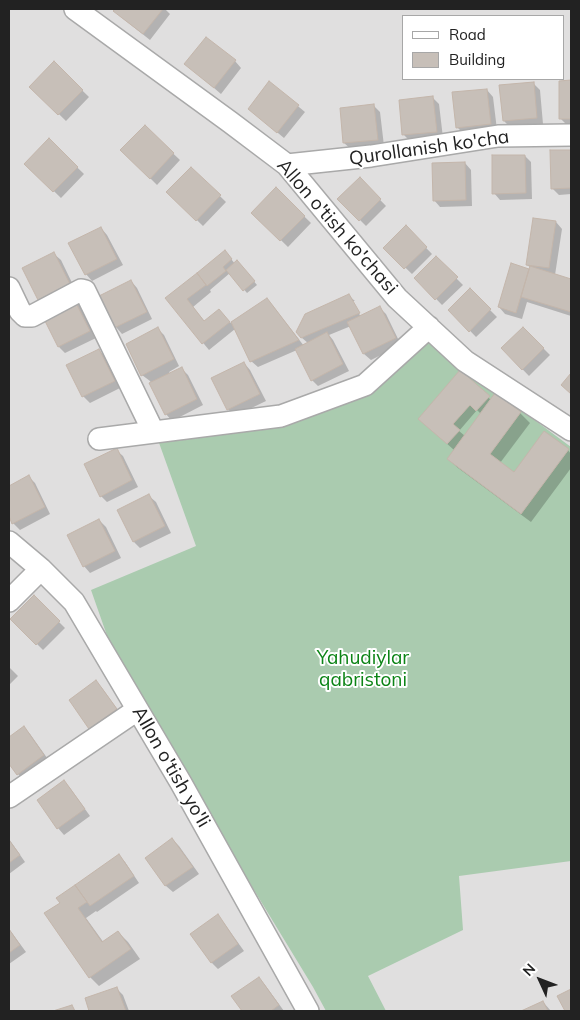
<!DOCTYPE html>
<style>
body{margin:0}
#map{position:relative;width:580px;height:1020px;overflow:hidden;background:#f2efe9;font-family:Mulish,sans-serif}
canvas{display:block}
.frame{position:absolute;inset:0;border:10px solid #222;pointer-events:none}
.legend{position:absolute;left:402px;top:15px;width:162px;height:65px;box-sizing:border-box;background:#fff;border:1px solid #a7a7a7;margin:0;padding:6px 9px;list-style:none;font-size:15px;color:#222}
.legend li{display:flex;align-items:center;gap:10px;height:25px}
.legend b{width:25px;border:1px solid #a7a7a7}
.north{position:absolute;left:515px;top:955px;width:50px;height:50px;-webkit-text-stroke:4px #fff;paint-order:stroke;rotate:313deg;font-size:14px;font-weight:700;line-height:20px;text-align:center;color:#222}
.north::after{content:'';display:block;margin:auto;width:18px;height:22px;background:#222;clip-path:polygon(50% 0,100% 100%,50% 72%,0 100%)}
</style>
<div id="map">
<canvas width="580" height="1020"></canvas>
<div class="frame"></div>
<ul class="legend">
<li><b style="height:6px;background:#fff"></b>Road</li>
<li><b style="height:14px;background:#c7bfb8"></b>Building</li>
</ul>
<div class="north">N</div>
</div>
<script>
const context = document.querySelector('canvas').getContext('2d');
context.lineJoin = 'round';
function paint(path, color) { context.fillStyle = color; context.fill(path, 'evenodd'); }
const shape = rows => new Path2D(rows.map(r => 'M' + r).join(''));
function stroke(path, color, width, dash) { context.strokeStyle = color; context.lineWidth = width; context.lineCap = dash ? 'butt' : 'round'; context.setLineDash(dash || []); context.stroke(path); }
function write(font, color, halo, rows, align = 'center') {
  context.font = font + ' Mulish,sans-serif'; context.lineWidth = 4; context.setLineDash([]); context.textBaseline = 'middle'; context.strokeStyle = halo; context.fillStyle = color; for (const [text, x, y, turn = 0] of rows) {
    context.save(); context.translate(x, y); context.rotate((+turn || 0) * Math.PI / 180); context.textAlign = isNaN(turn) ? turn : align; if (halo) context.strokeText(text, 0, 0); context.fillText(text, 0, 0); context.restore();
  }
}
paint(shape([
 [9,9,571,9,571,1011,9,1011],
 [404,16,564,16,564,79,404,79]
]), '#e0dfdf');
paint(shape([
 [425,339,571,447,571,861,459,876,463,930,368,976,386,1011,326,1011,313,987,167,747,111,647,91,590,196,546,158,440,292,420]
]), '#aacbaf');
paint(shape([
 [116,9,165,9,170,14,150,40,121,17,115,11],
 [235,61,241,68,221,94,186,64],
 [54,63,89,97,66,121,31,87],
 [560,82,571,82,571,125,567,125,561,119],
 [270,83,305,112,284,138,249,109],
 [533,83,540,90,543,124,510,127,504,121],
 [487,90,493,97,497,130,464,134,457,127],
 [433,98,439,104,443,138,410,141,404,135,400,101],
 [374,106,380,112,384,146,351,149,344,143],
 [145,127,180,160,157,185,122,150],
 [49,140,84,174,61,198,26,164],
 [571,151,571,194,559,195,552,188,551,152],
 [525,156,531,162,532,199,500,200,494,193],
 [465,163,471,170,472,206,440,207,434,200],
 [191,168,226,202,203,226,168,192],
 [360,179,386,206,366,226,339,199],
 [276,189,311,223,288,247,253,213],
 [556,222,562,229,555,275,571,280,571,316,527,302,522,319,505,314,499,307,512,265,530,270,531,268,527,265],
 [406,227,432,254,412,274,385,248],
 [101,228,107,235,123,265,92,281,86,274],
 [54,254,61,260,76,291,45,306,39,299],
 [228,255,235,264,240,265,257,285,247,293,230,273,210,290,211,292,193,307,205,322,225,317,230,323,267,300,273,306,304,346,308,343,302,338,349,296,355,301,352,301,362,319,364,318,355,301,363,316,380,308,386,314,401,345,371,360,364,354,351,326,329,335,333,340,349,371,318,386,312,380,297,350,258,367,251,361,235,329,209,350,167,299,200,279],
 [436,258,463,285,442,305,416,278],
 [131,281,137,288,152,319,122,334,116,327,100,297],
 [470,290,497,317,476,337,450,310],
 [74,301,81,307,96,338,65,353,59,347,44,316],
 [523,328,550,355,529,376,502,348],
 [158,329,164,335,179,366,169,372,170,374,181,368,188,375,203,405,172,421,166,414,150,381,142,375],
 [99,350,105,357,120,388,90,403,83,396,68,366],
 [244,363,250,370,266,401,235,416,228,409,213,379],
 [460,372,491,400,495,395,520,413,530,423,500,463,514,473,568,450,571,454,571,468,531,522,458,468,448,459,454,450,426,425],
 [477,410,481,414,465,436,459,431],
 [116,450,123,456,138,487,107,502,101,496],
 [29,477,35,483,50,514,20,530,13,523,9,514,9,487],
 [149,496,156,502,171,533,140,548,134,542,118,511],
 [99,520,106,527,121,558,90,573,84,566],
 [34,597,65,628,43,650,12,619],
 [9,667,18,676,9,685],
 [96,682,102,688,122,716,97,735,90,728,70,700],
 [23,728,30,734,50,762,24,781,18,774,9,762,9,738],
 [64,782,70,788,90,816,64,835,58,828],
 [9,839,25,862,9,874],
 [172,839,179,846,199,874,173,892,166,886,147,858],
 [119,856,125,862,139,883,97,912,96,911,86,918,104,943,118,932,128,942,140,959,99,986,90,977,62,903,58,898],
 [217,916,224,923,244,951,218,969,212,963,192,934],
 [9,929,26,952,9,964],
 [259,978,265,985,284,1011,243,1011,233,997],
 [117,989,123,995,129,1011,91,1011,86,999],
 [543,1002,551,1011,524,1011]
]), '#0003');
const building = shape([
 [115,9,163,9,143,34,113,11,115,9],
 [206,37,236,60,214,88,184,64,206,37],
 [54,61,83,90,58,115,29,87,54,61],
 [571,80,571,119,559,119,559,81,571,80],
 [269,81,299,105,277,133,248,109,269,81],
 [534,82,537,118,503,121,499,85,534,82],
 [487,89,491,124,456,128,452,92,487,89],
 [433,96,437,132,402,135,399,100,433,96],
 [374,104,378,140,343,143,340,108,374,104],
 [145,125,174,153,150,179,120,150,145,125],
 [49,138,78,167,53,192,24,164,49,138],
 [550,150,571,150,571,188,551,189,550,150],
 [492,155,525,155,526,193,492,194,492,155],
 [465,162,466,200,433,201,432,163,465,162],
 [191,167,221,195,196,221,166,192,191,167],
 [360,177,381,199,359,221,337,199,360,177],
 [276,187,305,216,280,241,251,213,276,187],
 [533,218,556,221,549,268,526,265,533,218],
 [406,225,427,247,404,269,383,248,406,225],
 [101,227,117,259,85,275,68,243,101,227],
 [225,250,232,259,223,267,226,271,207,286,197,273,225,250],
 [54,252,70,284,38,300,22,268,54,252],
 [436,256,458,277,435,300,414,278,436,256],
 [237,260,255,281,243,291,226,270,237,260],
 [511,263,529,269,516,313,498,307,511,263],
 [530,266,571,279,571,312,521,297,530,266],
 [197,273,206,285,187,299,204,321,219,309,230,322,202,344,165,298,197,273],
 [131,280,147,312,114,328,99,296,131,280],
 [470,288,491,309,469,332,448,310,470,288],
 [349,294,360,313,301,338,296,332,305,314,349,294],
 [267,298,299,340,250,362,231,322,267,298],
 [74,299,90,331,58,347,42,315,74,299],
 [380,306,396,338,363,354,347,322,380,306],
 [158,327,174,359,141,376,126,344,158,327],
 [523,327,544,348,522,370,501,348,523,327],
 [327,332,343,364,311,381,295,349,327,332],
 [99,349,115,381,82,397,66,365,99,349],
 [244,362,260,394,227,410,211,378,244,362],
 [182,367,197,399,165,415,149,383,182,367],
 [460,370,490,396,476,411,470,405,453,424,460,430,447,444,418,419,460,370],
 [571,373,571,394,561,385,571,373],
 [495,393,521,412,490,454,514,472,544,431,569,449,521,514,447,459,495,393],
 [117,448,132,480,100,497,84,464,117,448],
 [29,475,45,507,12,524,9,516,9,486,29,475],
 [149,494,165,526,133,542,117,510,149,494],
 [99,519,115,551,83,567,67,535,99,519],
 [34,595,60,621,36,645,10,619,34,595],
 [96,680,117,709,89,729,69,700,96,680],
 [24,726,44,755,17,775,9,764,9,737,24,726],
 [64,780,85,809,57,829,37,800,64,780],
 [172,838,193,867,165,886,145,858,172,838],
 [9,840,20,855,9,863,9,840],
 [119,854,134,876,90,906,75,885,119,854],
 [75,885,87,902,78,908,102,942,118,931,131,949,89,978,44,913,60,903,56,898,75,885],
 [218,914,238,944,211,963,190,934,218,914],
 [9,929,20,945,9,953,9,929],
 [259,977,279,1005,271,1011,242,1011,231,996,259,977],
 [117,987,126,1011,89,1011,85,998,117,987],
 [571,989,571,1011,565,1011,557,996,571,989],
 [543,1001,548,1011,521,1011,543,1001],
 [72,1005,75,1011,53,1011,72,1005]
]);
paint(building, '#c7bfb8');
stroke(building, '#c4b6ab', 1);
const minor = shape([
 [75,9,230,122,287,165,397,298,465,361,571,430],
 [287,165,371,156,498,136,571,135],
 [9,288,20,311,25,316,32,316,81,290,85,291,153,431],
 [99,439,281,416,365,385,429,327],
 [9,542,41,569,74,602,181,783,308,1011],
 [9,601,41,569],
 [9,797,137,710]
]);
stroke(minor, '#a9a9a9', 24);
stroke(minor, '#fff', 21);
write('19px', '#222', '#fff', [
 ["Qurollanish ko'cha",429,148,-8],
 ["Allon o'tish ko'chasi",337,227,49],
 ["Allon o'tish yo'li",171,767,60]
]);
write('19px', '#0c8416', '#fff', [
 ["Yahudiylar",363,658],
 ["qabristoni",363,680]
]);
</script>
